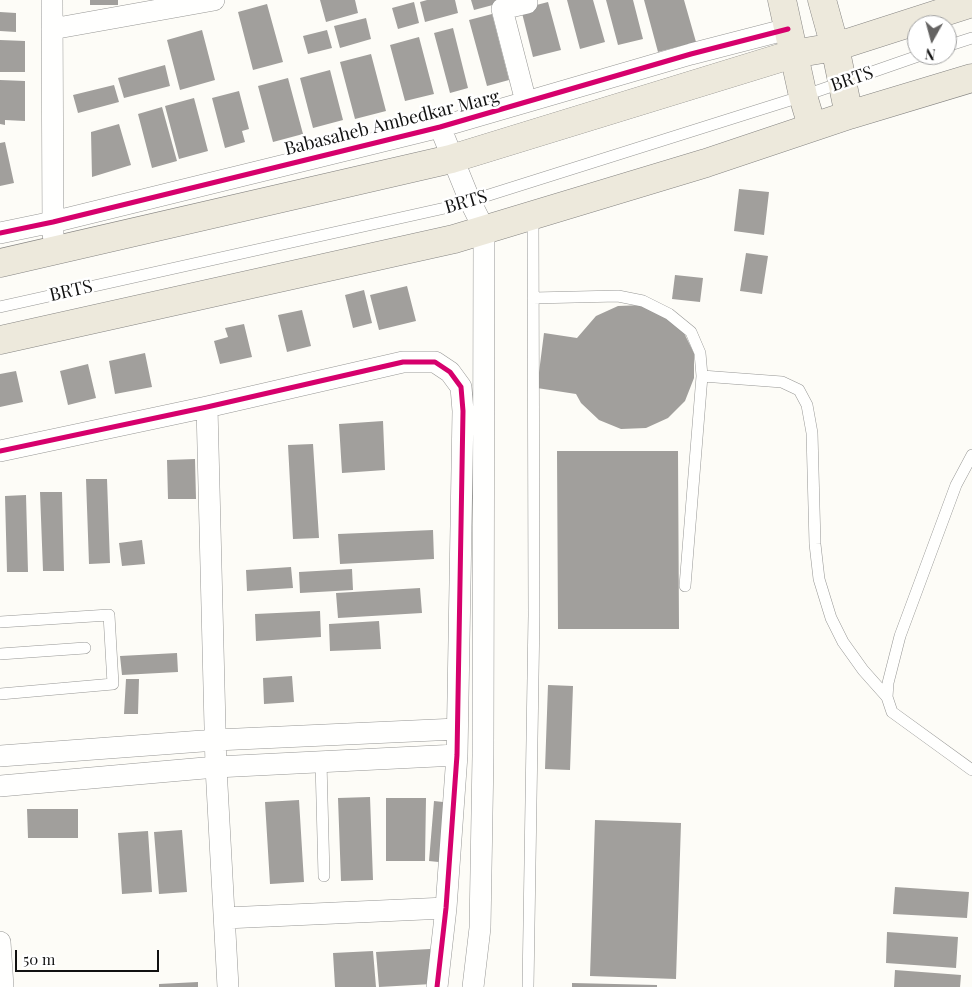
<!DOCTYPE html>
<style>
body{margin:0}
#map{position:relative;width:972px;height:987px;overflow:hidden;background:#fdfcf7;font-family:"Playfair Display",serif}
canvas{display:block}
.north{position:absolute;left:907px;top:15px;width:50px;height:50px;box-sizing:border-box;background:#fff;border:1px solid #a0a0a0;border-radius:50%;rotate:187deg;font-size:14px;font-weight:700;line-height:20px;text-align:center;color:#111}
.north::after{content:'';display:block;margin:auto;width:18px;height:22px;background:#646362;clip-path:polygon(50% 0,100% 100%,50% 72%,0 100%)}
.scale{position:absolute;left:15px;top:950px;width:144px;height:22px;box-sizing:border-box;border:2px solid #111;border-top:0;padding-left:6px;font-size:15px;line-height:18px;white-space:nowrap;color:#111;-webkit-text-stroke:4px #fff;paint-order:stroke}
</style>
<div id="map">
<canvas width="972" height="987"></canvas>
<div class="north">N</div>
<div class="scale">50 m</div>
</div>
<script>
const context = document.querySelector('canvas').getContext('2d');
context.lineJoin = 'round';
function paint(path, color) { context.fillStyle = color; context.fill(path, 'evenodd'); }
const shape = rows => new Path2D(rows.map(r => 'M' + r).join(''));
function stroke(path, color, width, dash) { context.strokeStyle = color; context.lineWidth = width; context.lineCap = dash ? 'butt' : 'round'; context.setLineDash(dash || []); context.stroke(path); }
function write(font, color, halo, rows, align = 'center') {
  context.font = font + ' "Playfair Display",serif'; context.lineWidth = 5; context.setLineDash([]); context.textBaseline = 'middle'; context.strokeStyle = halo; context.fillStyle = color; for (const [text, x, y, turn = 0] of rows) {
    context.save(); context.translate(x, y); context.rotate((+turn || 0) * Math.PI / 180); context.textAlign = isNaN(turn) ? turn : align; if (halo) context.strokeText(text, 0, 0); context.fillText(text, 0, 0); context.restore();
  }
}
paint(shape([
 [90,0,118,0,118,5,90,5],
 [320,0,355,0,358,13,326,22],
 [427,0,455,0,458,13,425,22,420,2],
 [471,0,504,0,504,2,474,10],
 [567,0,593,0,605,42,580,49],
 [606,0,633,0,643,39,618,45],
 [644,0,684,0,696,42,658,52],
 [414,2,419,23,398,29,392,8],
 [548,2,561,50,533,57,521,9],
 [267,4,283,62,253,70,238,12],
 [0,12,16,13,16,32,0,31],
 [492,14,509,80,487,86,469,20],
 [366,18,371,39,340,48,334,26],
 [453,28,468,88,450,93,434,33],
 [202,30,215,80,180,90,167,40],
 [327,30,332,48,308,54,303,36],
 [419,37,434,94,405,101,390,45],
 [0,40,25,41,25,72,0,72],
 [371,54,386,111,355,119,340,62],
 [165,65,170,86,124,98,118,78],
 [330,70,343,120,313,128,300,78],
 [288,78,303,134,273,142,258,86],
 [0,80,25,81,25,121,5,120,5,125,0,124],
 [114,85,119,102,78,113,73,95],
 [239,91,249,129,242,131,245,142,225,148,212,98],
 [194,98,208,151,179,159,165,106],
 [162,107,177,161,152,168,138,114],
 [119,124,131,165,92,177,91,132],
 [5,142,14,183,0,186,0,143],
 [739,189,769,192,764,235,734,231],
 [746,253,768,256,762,294,740,291],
 [675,275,703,278,700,302,672,299],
 [407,286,416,321,379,330,370,295],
 [364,290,372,323,353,328,345,295],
 [643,305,666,314,683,331,694,353,694,378,685,401,668,418,646,428,621,429,599,420,581,403,576,394,537,388,544,333,577,338,596,316,618,306],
 [302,310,311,346,287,352,278,315],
 [244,324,252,357,220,364,214,341,228,337,225,328],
 [145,353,152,387,115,394,109,361],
 [88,364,96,398,68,405,60,371],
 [16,371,23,402,0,407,0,374],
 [383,421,385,470,342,473,339,424],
 [313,444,319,538,293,539,288,445],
 [557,451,678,451,679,629,558,629],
 [195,459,196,499,168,499,167,460],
 [86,479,107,479,110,563,89,564],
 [40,492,62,492,64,571,43,571],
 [26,495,28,572,7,572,5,496],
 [433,530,434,559,340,564,338,534],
 [142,540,145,564,122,566,119,543],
 [291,567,293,588,247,591,246,570],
 [352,569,353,590,300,593,299,572],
 [420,588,422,613,338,618,336,593],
 [320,611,321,637,256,641,255,614],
 [379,621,381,649,330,651,329,624],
 [177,653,178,672,122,675,120,656],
 [292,676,294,702,264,704,263,678],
 [126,679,139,679,138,714,124,714],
 [548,685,573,686,570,770,545,769],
 [370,797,373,880,341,881,338,798],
 [386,798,426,798,425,861,386,861],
 [299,800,304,882,270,884,265,802],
 [434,801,452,803,448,863,429,861],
 [27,809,78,809,78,838,28,838],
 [595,820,681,823,676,979,590,976],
 [182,830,187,892,159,894,154,832],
 [148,831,152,892,122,894,118,833],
 [895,887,969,892,967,918,893,914],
 [887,932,958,937,956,968,886,963],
 [430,949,432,984,379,987,376,952],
 [373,951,376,987,335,987,333,953],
 [895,970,961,975,960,987,894,987],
 [198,982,198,987,159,987,159,984],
 [572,983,657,985,657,987,572,987]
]), '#a19f9c');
const lane = shape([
 [947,46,972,38],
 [533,298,618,296,643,301,669,314,691,332,700,353,702,376,685,586],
 [0,307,454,206,803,96,921,55],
 [702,376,782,382,799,390,807,405,812,433,815,544,819,579,831,618,843,642,863,670,887,697],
 [972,455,956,485,900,636,888,683,887,697,892,712,972,770],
 [0,622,109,615,113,684,0,694],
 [0,654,85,648],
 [321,762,324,876],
 [528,987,534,615,533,215]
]);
const street = shape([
 [52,0,53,235],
 [52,29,214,0],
 [526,102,502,9,527,3],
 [440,127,470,201,484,229,483,756,480,928,473,987],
 [0,233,53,222,440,127,691,54,788,29],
 [207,407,216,767,228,987],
 [0,451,207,407,403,362,435,362,450,372,461,387,463,411,457,755,446,908,437,987],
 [0,756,216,740,457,729],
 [0,786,216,767,457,755],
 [225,918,446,908],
 [0,942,3,987]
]);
const primary = shape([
 [782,0,803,96,812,126],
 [822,0,835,47,849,115],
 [0,263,451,159,793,54,835,47,972,3],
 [0,340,454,239,706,163,849,115,972,78]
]);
stroke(lane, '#979795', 12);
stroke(street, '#979795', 22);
stroke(primary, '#858482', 29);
stroke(lane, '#fffffe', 11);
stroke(street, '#fffffe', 21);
stroke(primary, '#ede9dc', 28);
stroke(shape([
 [0,233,53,222,440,127,691,54,788,29],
 [0,451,207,407,403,362,435,362,450,372,461,387,463,411,457,755,446,908,437,987]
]), '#d6006c', 5);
write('18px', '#111', '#fff', [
 ["BRTS",852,79,-19],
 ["Babasaheb Ambedkar Marg",392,123,-14],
 ["BRTS",466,202,-16],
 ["BRTS",71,291,-13]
]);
</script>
